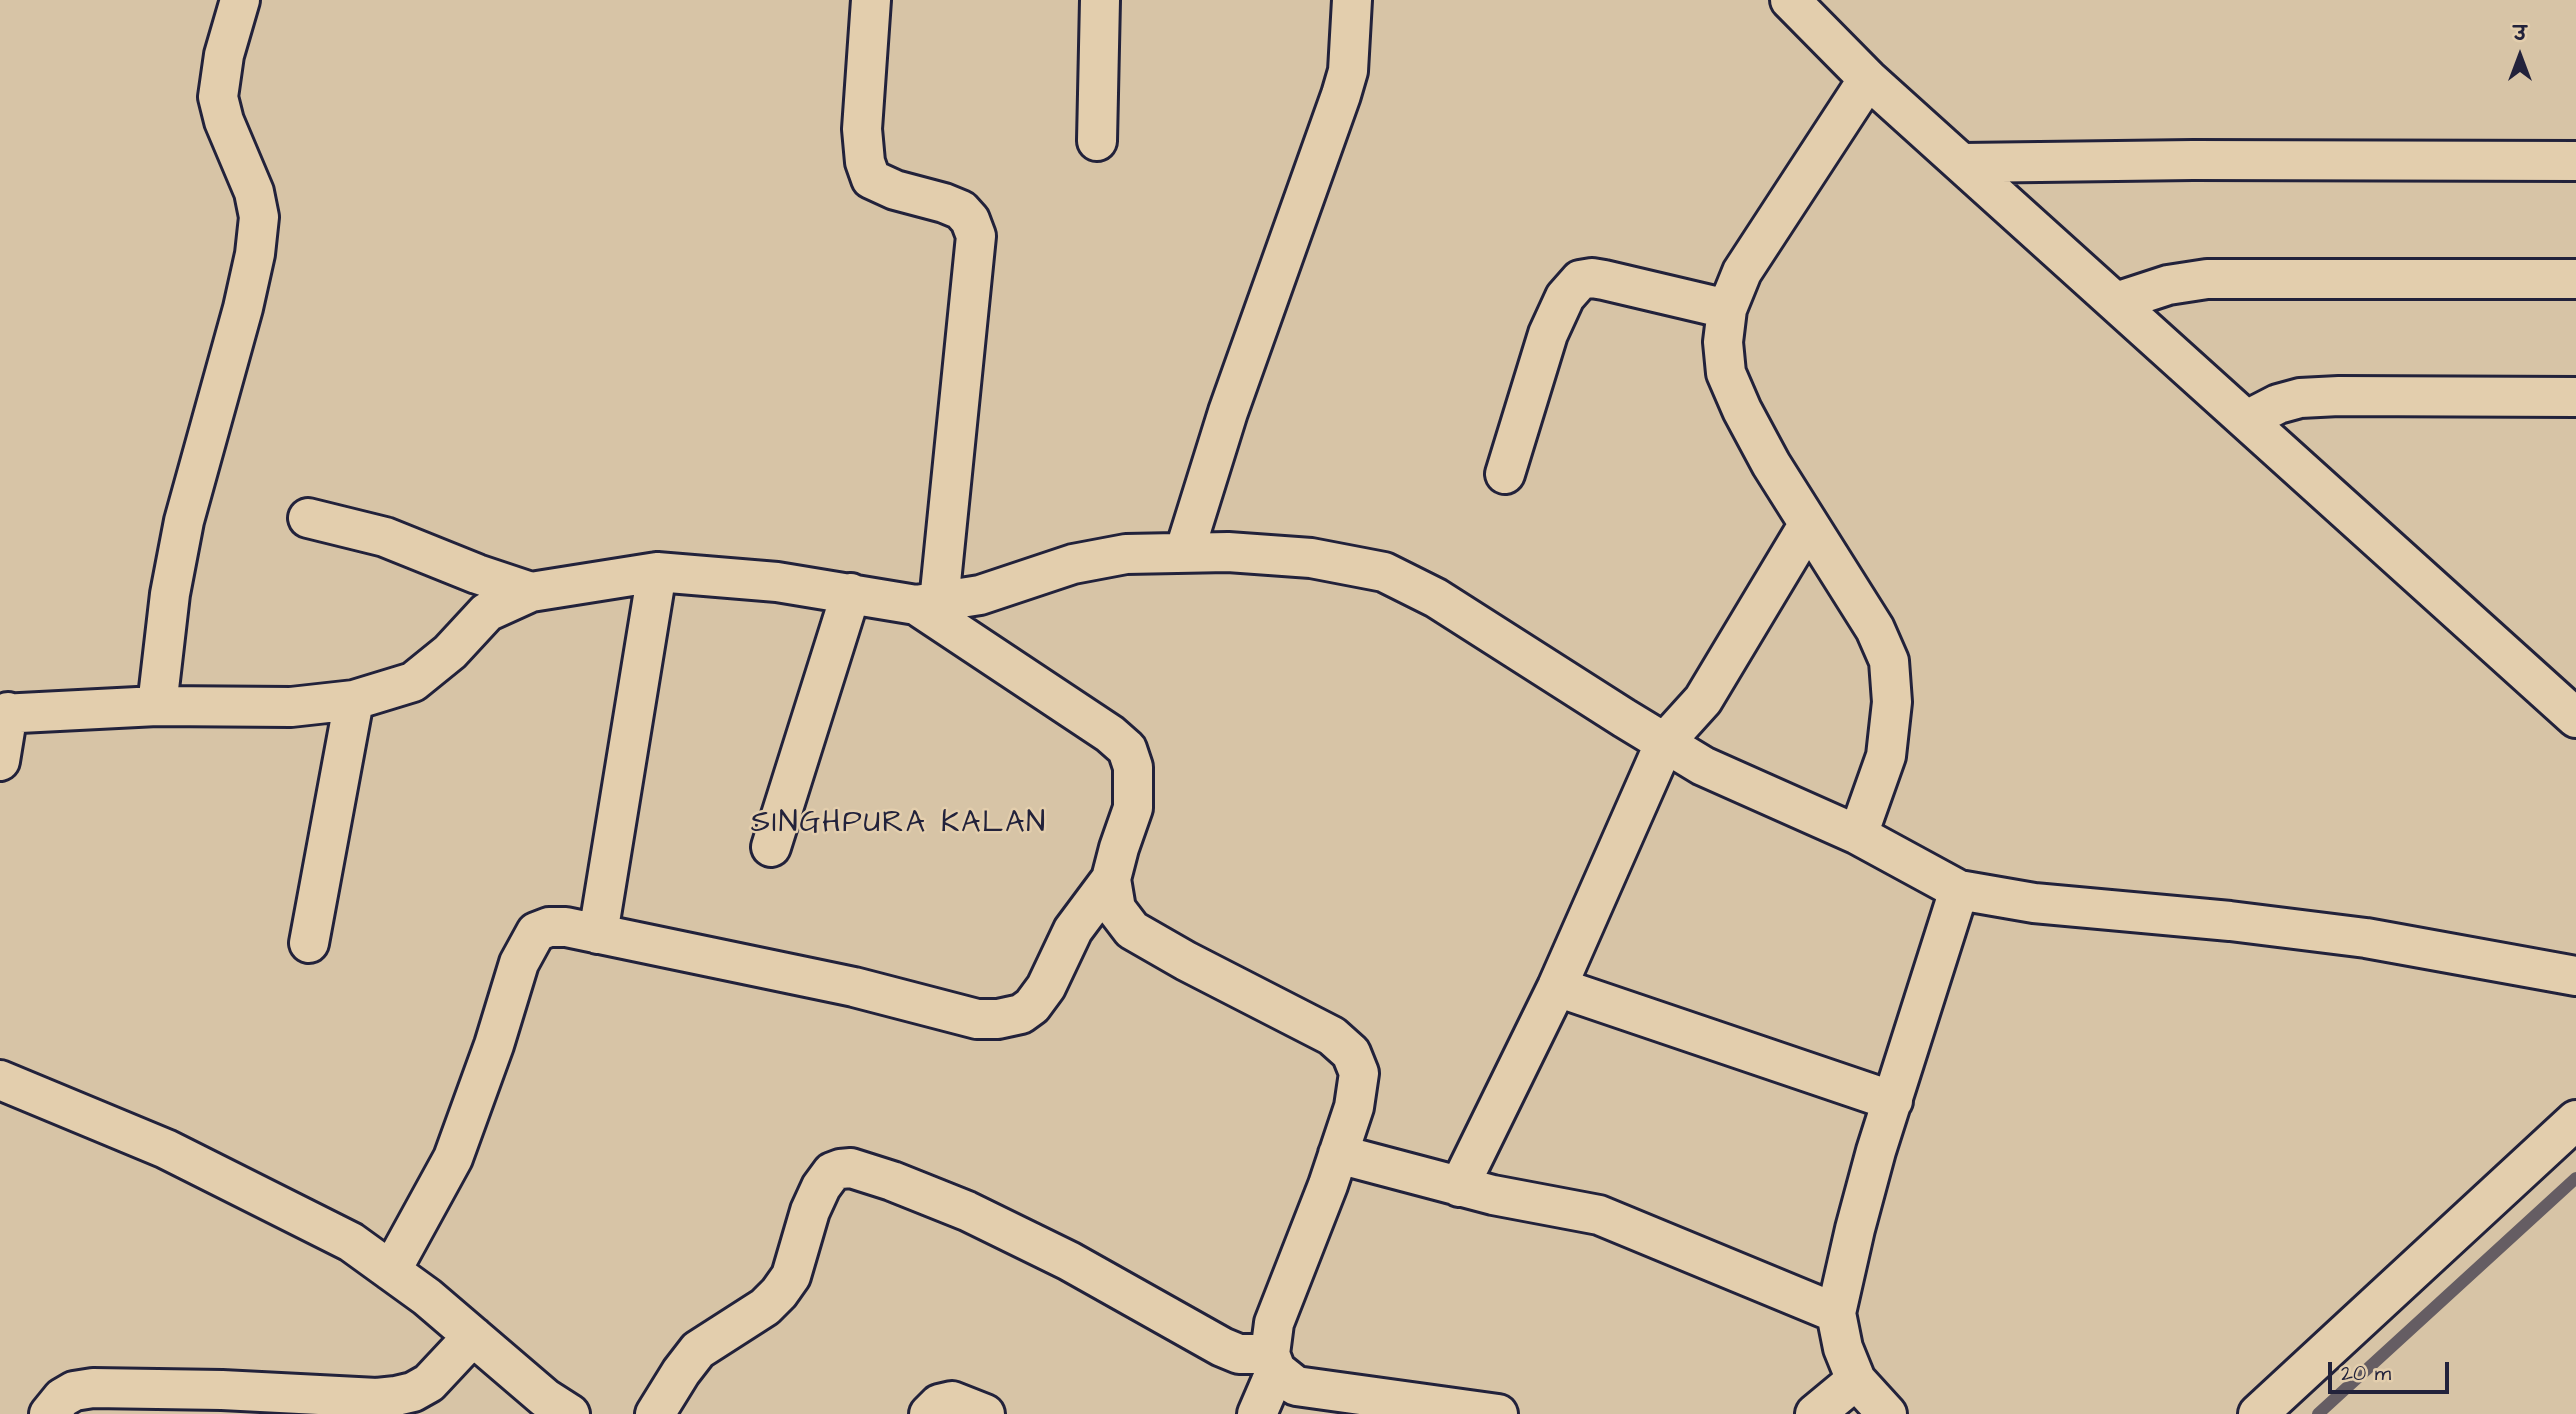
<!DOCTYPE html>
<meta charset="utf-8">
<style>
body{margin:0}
#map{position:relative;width:2576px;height:1414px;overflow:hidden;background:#d7c4a6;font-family:"Architects Daughter","Playpen Sans Deva",sans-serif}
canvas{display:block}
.north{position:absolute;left:2485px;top:21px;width:70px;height:70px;-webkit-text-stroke:5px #e3cead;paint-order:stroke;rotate:0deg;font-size:19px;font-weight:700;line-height:28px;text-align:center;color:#22223b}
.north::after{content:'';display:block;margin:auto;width:24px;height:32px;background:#22223b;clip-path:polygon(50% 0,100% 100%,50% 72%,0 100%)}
.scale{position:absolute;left:2328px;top:1362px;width:121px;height:32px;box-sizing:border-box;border:4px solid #22223b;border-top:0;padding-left:9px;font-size:21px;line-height:24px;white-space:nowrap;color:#22223b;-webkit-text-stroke:5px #e3cead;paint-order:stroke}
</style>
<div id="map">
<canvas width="2576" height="1414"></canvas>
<div class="north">उ</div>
<div class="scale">20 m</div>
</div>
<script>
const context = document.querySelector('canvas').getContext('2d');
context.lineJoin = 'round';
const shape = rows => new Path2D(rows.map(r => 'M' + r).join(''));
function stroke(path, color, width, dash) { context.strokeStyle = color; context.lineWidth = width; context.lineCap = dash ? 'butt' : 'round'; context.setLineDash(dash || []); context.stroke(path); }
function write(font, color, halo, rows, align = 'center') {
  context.font = font + ' "Architects Daughter",sans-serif'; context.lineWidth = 5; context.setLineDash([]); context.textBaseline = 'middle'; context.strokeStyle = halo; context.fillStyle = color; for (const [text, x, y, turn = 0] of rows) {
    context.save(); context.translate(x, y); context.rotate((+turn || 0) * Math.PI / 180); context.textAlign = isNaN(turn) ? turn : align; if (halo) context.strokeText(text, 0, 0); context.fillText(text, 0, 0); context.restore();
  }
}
stroke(shape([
 [2318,1414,2576,1178]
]), '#655d63', 12);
const minor = shape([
 [871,0,862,129,865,162,871,179,895,190,944,203,961,210,970,220,976,236,939,602],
 [1790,0,1868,79,2576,718],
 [1097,141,1100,0],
 [1963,163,2193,160,2576,161],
 [2116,302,2168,285,2207,279,2576,279],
 [2247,420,2278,404,2300,398,2339,396,2576,397],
 [1505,474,1548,334,1565,297,1580,280,1592,278,1604,280,1727,309],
 [308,518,385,537,477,574,531,592],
 [1184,553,1228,412,1341,95,1348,71,1352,0],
 [916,605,1110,734,1127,749,1133,767,1133,808,1119,848,1111,879,1116,909,1132,930,1186,961,1332,1036,1351,1053,1359,1073,1354,1107,1328,1185,1274,1323,1270,1354,1276,1370,1296,1386,1498,1414],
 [157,706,170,594,184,521,243,308,255,254,259,217,254,192,224,121,218,97,224,55,240,0],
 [0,714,157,706,291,707,354,700,413,682,450,652,487,612,531,592,657,572,777,582,916,605,980,595,1073,564,1126,554,1228,552,1311,558,1384,572,1436,598,1624,718,1703,766,1858,835,1959,890,2034,903,2230,921,2366,938,2576,976],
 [0,761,8,712],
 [1858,835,1886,756,1892,702,1889,661,1875,629,1771,464,1742,410,1726,373,1723,342,1727,309,1742,272,1868,79],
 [771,847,851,593],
 [598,934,657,572],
 [309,943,354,700],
 [1557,987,1893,1101],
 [0,1080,166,1149,351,1242,427,1297,545,1398,570,1414],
 [1338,1154,1493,1195,1599,1215,1836,1313],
 [1459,1187,1557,987,1665,742,1703,700,1808,525],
 [391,1271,453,1158,494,1045,519,963,536,932,549,927,566,927,854,987,977,1019,998,1019,1021,1014,1032,1006,1046,987,1073,930,1111,879],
 [49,1414,62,1398,74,1391,93,1388,222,1390,377,1398,396,1396,413,1392,429,1383,473,1336],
 [655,1414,681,1372,698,1350,765,1307,779,1293,791,1276,810,1211,821,1187,832,1172,840,1169,851,1168,892,1181,967,1211,1069,1261,1222,1347,1239,1354,1270,1354],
 [929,1414,939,1404,952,1401,985,1414],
 [1257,1414,1276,1370],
 [1815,1414,1856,1380],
 [1887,1414,1856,1380,1843,1348,1836,1313,1855,1229,1876,1151,1959,890],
 [2258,1414,2576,1120]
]);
stroke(minor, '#22223b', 44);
stroke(minor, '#e3cead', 38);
context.letterSpacing = '2px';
write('30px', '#22223b', '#e3cead', [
 ["SINGHPURA KALAN",899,825]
]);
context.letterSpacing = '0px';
</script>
